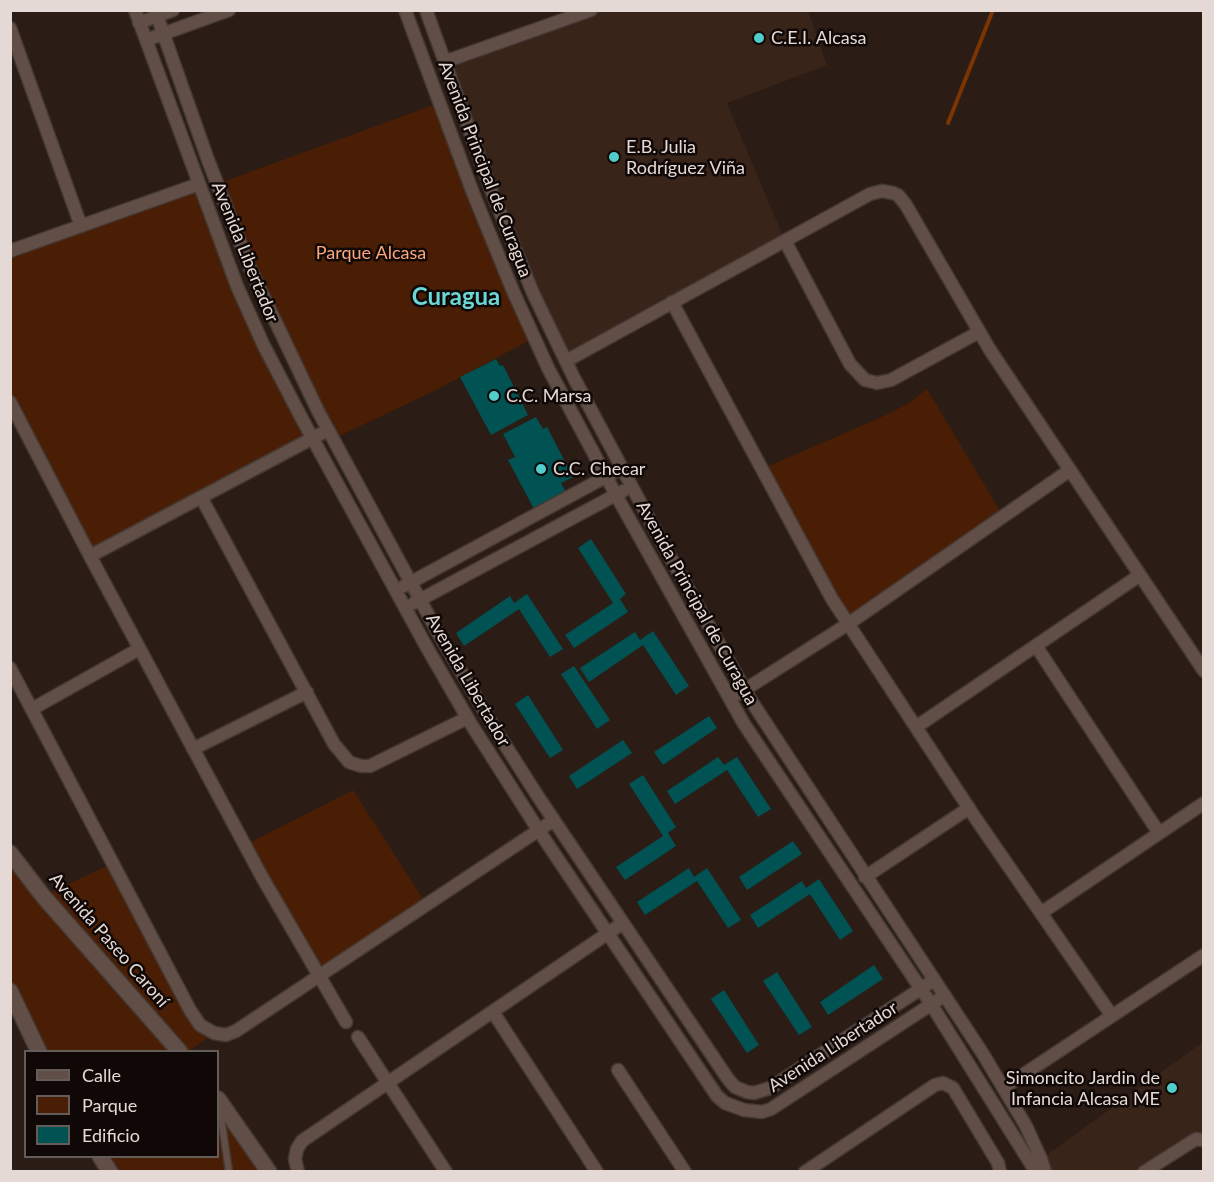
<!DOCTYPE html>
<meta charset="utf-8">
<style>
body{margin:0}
#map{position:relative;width:1214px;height:1182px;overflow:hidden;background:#2b1c15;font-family:Lato,sans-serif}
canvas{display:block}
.frame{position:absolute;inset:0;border:12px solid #e4d9d4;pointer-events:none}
.legend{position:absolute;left:24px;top:1050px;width:195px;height:108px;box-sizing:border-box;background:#0f0806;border:2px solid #645c58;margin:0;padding:8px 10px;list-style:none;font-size:18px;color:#e4d9d4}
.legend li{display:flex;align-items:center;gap:12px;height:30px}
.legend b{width:30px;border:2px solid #645c58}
</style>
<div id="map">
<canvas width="1214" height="1182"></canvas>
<div class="frame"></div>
<ul class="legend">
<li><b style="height:8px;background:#614f47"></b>Calle</li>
<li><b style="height:16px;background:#4a1e04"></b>Parque</li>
<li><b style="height:16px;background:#015353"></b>Edificio</li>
</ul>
</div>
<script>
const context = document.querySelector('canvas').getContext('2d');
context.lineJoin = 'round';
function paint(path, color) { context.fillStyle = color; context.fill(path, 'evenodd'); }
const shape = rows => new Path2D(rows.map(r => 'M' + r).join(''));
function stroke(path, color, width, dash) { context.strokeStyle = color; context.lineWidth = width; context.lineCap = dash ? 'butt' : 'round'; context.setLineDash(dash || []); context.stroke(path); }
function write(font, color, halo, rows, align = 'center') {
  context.font = font + ' Lato,sans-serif'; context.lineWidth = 5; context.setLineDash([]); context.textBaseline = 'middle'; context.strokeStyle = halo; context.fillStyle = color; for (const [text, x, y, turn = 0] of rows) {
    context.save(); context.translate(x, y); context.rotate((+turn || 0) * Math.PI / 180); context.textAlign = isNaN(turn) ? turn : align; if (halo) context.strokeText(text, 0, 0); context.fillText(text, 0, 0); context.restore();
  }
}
paint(shape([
 [591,11,808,11,827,65,727,103,785,241,566,361,444,62],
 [1203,1042,1203,1133,1144,1171,1045,1171,1041,1159]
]), '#392419');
paint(shape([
 [439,103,534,338,436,390,333,439,217,184],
 [199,184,237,286,312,438,90,556,11,402,10,251],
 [927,389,1003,516,848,624,762,469,884,416,909,403],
 [353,790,427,905,318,976,245,845],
 [10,853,43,896,113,863,190,1010,214,1033,189,1051,39,1051,11,991],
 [218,1099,269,1171,110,1171,100,1157,218,1156]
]), '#4a1e04');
stroke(shape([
 [948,123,993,10]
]), '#7c3402', 4);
paint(shape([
 [496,359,500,366,503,365,528,415,491,435,460,377],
 [536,417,543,429,547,427,573,477,561,483,566,492,534,509,508,460,515,457,503,434],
 [591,539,626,594,620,599,628,612,574,648,565,635,613,603,578,548],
 [527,594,563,649,550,657,519,609,464,646,456,633,510,596,514,603],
 [653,631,689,686,676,695,643,645,589,682,580,668,635,632,640,640],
 [574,666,610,720,597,729,561,674],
 [528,695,563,750,550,758,515,704],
 [709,716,717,728,663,765,654,752],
 [623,740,632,753,577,789,569,776],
 [718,757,724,765,737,757,771,809,758,817,727,770,675,804,667,791],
 [643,775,676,827,668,833,676,846,625,880,616,867,663,836,629,784],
 [793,841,802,854,747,890,739,877],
 [689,868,694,877,707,868,741,920,728,928,697,881,645,915,637,902],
 [819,879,853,931,840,940,810,894,758,928,750,915,802,881,806,888],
 [874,965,883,979,828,1015,820,1002],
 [777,972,812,1027,799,1035,763,981],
 [724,990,759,1045,747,1053,711,999]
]), '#015353');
const service = shape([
 [220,1110,229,1172]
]);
const minor = shape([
 [135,10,237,286,263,344,302,419,426,646,471,724,539,831,717,1096,725,1103,744,1110,762,1112,771,1109,944,996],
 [155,10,208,160,250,268,318,411,437,631,495,729,537,795,728,1079,735,1087,747,1092,754,1093,770,1088,934,980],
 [405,10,473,193,513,291,548,368,616,495,744,724,931,1004,1036,1172],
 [426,10,493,195,533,293,574,378,655,530,750,699,983,1054,1026,1126,1041,1159,1045,1172],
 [139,23,173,10],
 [10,28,81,226],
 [146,40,229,10],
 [444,62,591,10],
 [785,241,850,364,865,380,877,383,891,380,979,332],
 [10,251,199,184],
 [672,302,832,599,976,819,1112,1016],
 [566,361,870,194,882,191,893,193,898,195,906,205,990,350,1204,671],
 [10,402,90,556,262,877,346,1022],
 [201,497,334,744,349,762,361,766,370,766,467,718],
 [90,556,328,430],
 [404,586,622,468],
 [414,603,623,491],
 [1036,646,1159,833],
 [10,668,190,1010,200,1025,214,1033,226,1035,236,1031,554,820],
 [738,694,848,624,1070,470],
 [32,709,139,649],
 [916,727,1140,575],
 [193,749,307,692],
 [865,877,969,808],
 [1041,913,1204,803],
 [493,1012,597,1172],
 [358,1037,446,1172],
 [618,1070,685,1172],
 [1003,1088,1204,955],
 [298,1172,295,1159,297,1149,302,1141,623,923],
 [805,1172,935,1085,943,1083,953,1088,998,1163,1000,1172],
 [1144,1172,1196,1139,1204,1140]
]);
const tertiary = shape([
 [10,853,43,896,180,1052],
 [10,991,39,1052],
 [218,1099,269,1172],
 [100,1156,110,1172]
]);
stroke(service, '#453934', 9);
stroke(minor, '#453934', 15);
stroke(tertiary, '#453934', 18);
stroke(service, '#614f47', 6);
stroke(minor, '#614f47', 12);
stroke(tertiary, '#614f47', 15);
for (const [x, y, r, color] of [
 [759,38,6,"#52cdcc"],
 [614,157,6,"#52cdcc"],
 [494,396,6,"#52cdcc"],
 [541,469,6,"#52cdcc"],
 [1172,1088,6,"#52cdcc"]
]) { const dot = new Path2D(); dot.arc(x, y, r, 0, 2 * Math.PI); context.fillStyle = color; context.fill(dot); stroke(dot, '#0f0806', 2); }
write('18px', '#e4d9d4', '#0f0806', [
 ["C.E.I. Alcasa",771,38],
 ["E.B. Julia",626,147],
 ["Rodríguez Viña",626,168],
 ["C.C. Marsa",506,396],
 ["C.C. Checar",553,469],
 ["Simoncito Jardin de",1160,1078,"right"],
 ["Infancia Alcasa ME",1160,1099,"right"]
], 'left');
write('18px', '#e4d9d4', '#0f0806', [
 ["Avenida Principal de Curagua",485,169,69],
 ["Avenida Libertador",245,252,68],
 ["Avenida Principal de Curagua",697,603,61],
 ["Avenida Libertador",468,680,60],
 ["Avenida Paseo Caroní",109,940,49],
 ["Avenida Libertador",833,1047,-33]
]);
write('18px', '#fba77d', '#0f0806', [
 ["Parque Alcasa",371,253]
]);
write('bold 24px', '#6ad6d6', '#0f0806', [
 ["Curagua",456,297]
]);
</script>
